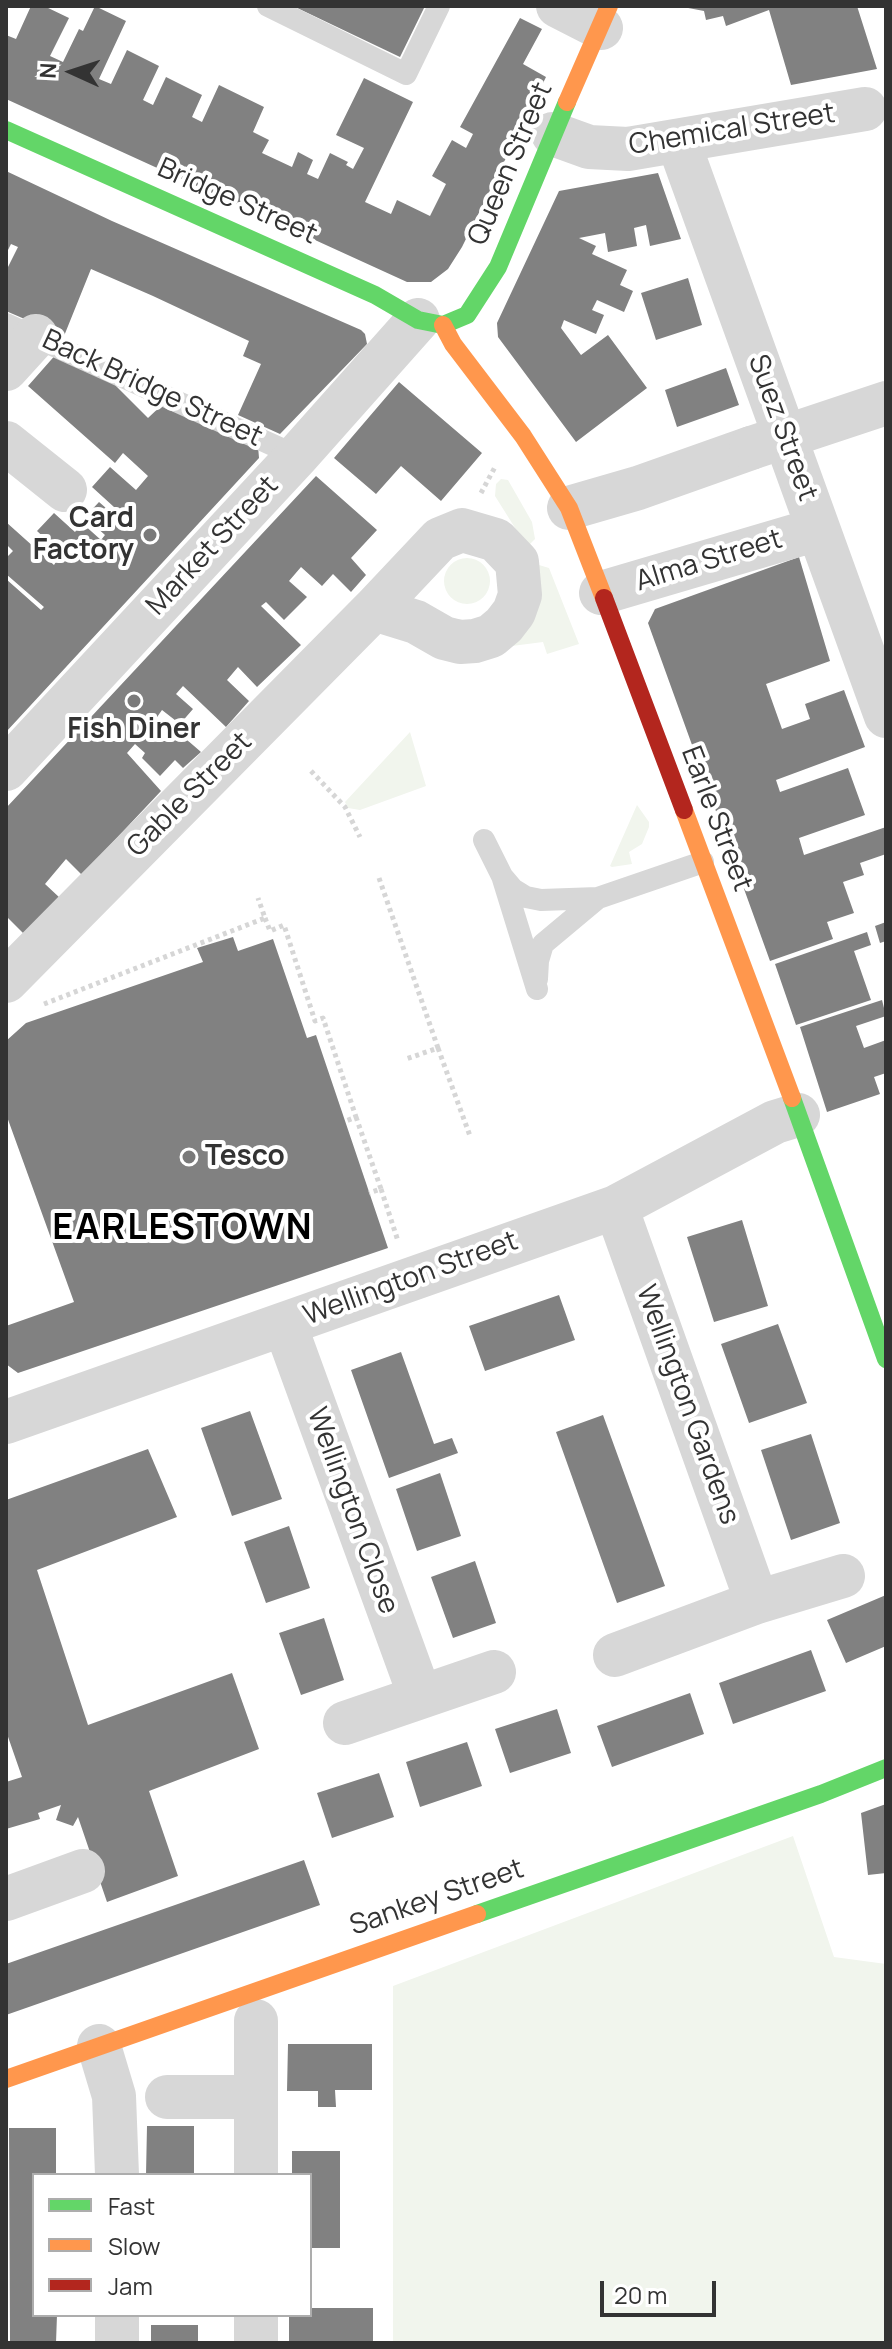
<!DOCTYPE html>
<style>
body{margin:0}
#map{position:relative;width:892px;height:2349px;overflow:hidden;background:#fff;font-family:Manrope,sans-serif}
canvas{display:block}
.frame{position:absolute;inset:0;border:8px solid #333;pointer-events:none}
.legend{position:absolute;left:32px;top:2173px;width:280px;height:144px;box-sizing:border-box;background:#fff;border:2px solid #adadad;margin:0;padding:10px 14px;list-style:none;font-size:24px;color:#333}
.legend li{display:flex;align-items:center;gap:16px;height:40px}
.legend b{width:40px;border:2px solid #adadad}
.north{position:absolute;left:32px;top:32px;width:80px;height:80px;-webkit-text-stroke:6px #fff;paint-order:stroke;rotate:273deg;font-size:22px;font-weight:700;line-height:32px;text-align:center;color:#333}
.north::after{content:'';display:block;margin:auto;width:28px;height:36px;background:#333;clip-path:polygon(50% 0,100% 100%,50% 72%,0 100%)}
.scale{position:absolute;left:600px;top:2281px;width:116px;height:36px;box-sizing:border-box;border:4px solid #333;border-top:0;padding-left:10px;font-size:24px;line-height:28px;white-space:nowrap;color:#333;-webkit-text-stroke:6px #fff;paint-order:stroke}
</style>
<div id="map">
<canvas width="892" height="2349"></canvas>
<div class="frame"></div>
<ul class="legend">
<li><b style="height:10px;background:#63d668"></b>Fast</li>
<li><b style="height:10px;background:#ff974d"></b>Slow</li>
<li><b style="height:10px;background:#b3261e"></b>Jam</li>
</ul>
<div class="north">N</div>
<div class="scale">20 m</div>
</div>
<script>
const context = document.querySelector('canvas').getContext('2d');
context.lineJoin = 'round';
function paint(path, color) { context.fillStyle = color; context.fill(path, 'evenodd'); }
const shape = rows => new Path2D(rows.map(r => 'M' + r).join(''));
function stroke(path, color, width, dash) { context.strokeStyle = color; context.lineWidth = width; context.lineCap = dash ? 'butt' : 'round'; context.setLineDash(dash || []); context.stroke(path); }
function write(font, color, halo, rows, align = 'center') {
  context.font = font + ' Manrope,sans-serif'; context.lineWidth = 8; context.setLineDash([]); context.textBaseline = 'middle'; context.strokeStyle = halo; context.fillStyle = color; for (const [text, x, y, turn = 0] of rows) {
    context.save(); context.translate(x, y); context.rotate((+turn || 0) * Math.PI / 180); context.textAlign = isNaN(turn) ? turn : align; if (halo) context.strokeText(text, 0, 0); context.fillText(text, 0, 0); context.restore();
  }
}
paint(shape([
 [501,479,508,480,532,522,535,539,527,547,495,496,496,484],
 '444 581a23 23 0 1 1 46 0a23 23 0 1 1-46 0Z',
 [539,565,549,568,579,644,547,654,543,642,504,647],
 [410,732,426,786,360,810,348,808,345,802],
 [637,805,649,822,649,827,642,844,629,852,632,864,612,867,610,866],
 [793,1836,834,1957,886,1964,886,2343,393,2343,393,1986]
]), '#f1f5ed');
paint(shape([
 [31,6,44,6,69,18,50,56,63,62,79,29,83,31,95,6,126,21,99,79,111,84,127,50,159,66,143,100,153,105,166,77,202,95,192,117,202,122,219,85,264,107,253,132,269,140,262,153,292,167,298,152,313,160,307,174,318,179,330,153,348,162,346,165,353,169,364,148,336,135,364,78,413,102,365,202,391,214,397,200,430,216,446,184,432,176,452,140,466,148,473,134,460,127,520,18,542,29,523,64,546,77,462,247,448,269,431,282,407,282,6,99,6,35,16,39],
 [293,6,425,6,400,57],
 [857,6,877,69,791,85,769,10,726,26,723,16,706,20,704,11,683,7],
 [6,171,112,221,361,330,365,334,367,344,280,434,238,415,261,364,243,356,249,341,153,296,91,269,64,336,6,311,6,271,18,247,11,244,6,254],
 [658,173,681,239,650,246,646,225,634,228,637,246,608,252,605,233,579,238,596,246,592,254,627,270,620,285,633,291,624,312,597,300,592,310,604,315,596,334,564,320,561,328,581,355,608,335,647,388,576,442,498,337,497,323,559,191],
 [688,278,702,325,656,340,641,293],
 [58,352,97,367,148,418,165,402,258,446,259,458,6,732,6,579,41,610,44,607,6,574,6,558,13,551,6,544,6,522,54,565,57,560,46,550,51,544,37,531,54,513,75,532,82,523,101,540,105,535,85,517,99,502,121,521,125,517,92,487,110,467,136,490,148,476,123,453,115,463,28,386],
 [726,368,739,405,677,427,665,390],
 [399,382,482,453,441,501,401,466,376,494,334,458],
 [316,476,377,530,351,558,366,575,351,592,333,574,322,586,301,567,289,581,307,597,284,620,266,602,261,606,301,645,257,687,238,667,227,680,249,701,226,727,183,686,176,694,193,709,180,724,162,710,155,720,167,731,171,726,201,752,183,768,175,760,160,776,142,758,145,753,135,744,127,753,161,791,82,875,66,859,45,884,60,898,25,935,6,916,6,808],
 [799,557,830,661,766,684,782,729,810,719,805,704,844,690,865,747,776,780,780,792,848,768,865,815,799,838,804,855,886,827,886,854,860,863,864,875,843,882,854,913,827,922,833,939,770,961,648,623,655,609],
 [886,922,886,941,880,943,875,926],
 [867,932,871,945,854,951,871,1000,796,1025,775,964],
 [233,937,238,951,273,939,307,1038,316,1035,388,1248,18,1373,6,1364,6,1326,74,1302,6,1114,6,1041,26,1023,203,962,197,948],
 [882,1000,886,1016,856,1026,864,1048,886,1040,886,1073,874,1077,880,1094,827,1112,800,1027],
 [742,1220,768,1306,714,1322,687,1237],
 [559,1295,575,1340,485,1371,469,1326],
 [778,1324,807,1403,749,1423,721,1344],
 [401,1352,434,1444,452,1438,458,1453,389,1478,351,1370],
 [250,1411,282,1499,232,1516,201,1428],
 [603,1415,665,1586,617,1603,556,1432],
 [811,1434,840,1523,791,1540,761,1450],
 [148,1449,177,1517,37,1570,88,1725,232,1673,259,1749,149,1791,178,1876,107,1902,78,1817,73,1826,56,1820,61,1805,38,1813,40,1819,6,1829,6,1782,22,1777,6,1731,6,1500],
 [440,1473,461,1536,417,1551,396,1489],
 [289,1526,310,1588,266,1603,244,1542],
 [475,1561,496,1623,453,1638,431,1577],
 [886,1595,886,1646,846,1663,827,1620],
 [324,1618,344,1680,301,1695,279,1633],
 [811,1650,826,1691,733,1724,719,1683],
 [690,1693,704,1734,612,1767,597,1726],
 [557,1709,571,1753,510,1773,495,1729],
 [467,1742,482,1786,420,1807,406,1762],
 [379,1773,394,1817,332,1838,317,1793],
 [886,1804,886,1873,868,1875,861,1813],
 [304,1860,320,1905,6,2015,6,1964],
 [288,2044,372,2044,372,2090,335,2090,336,2107,318,2107,318,2091,287,2091],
 [147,2126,194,2126,194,2175,146,2175],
 [9,2128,56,2128,56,2175,34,2175,34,2315,57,2315,56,2343,10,2343],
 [292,2151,340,2151,340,2248,310,2248,310,2175,292,2175],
 [310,2308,373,2308,373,2343,289,2343,289,2315,310,2315],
 [151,2325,198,2325,198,2343,151,2343]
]), '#818181');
stroke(shape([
 [481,493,495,467],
 [311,771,345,807,360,837],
 [379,878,438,1048,406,1059],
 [265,918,270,931,284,925,315,1021,323,1018,356,1117,346,1121],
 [44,1004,265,918,258,898],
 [438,1048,470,1136],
 [356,1117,381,1189,369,1193],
 [381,1189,398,1241]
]), '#d6d6d6', 5, [4, 4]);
stroke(shape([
 [268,6,406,74,439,6],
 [6,324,297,456],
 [484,840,502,876,513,889,526,897,541,900,598,898,703,862],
 [503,879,537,989],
 [537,979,538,961,543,944,598,898]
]), '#d7d7d7', 22);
stroke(shape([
 [558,6,601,28],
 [553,134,589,147,628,149,865,109],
 [678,141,886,716],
 [6,369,36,336],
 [6,443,65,490],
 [569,508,638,488,751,448],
 [601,593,818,529],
 [6,769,297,456,418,320],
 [6,981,374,609,440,539,462,530,496,540,517,562,520,595,514,612,504,625,491,636,475,641,460,642,444,638,416,622,374,609],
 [616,1207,757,1602],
 [285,1325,420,1696],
 [6,1422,616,1207,775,1122,798,1115],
 [615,1655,757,1602,843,1576],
 [345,1723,494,1672],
 [6,1899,83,1871],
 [99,2046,114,2096,117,2175],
 [167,2097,256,2097,256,2175],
 [256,2097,256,2021],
 [117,2315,117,2343],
 [256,2343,256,2315]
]), '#d7d7d7', 44);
stroke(shape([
 [6,130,375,295,418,320,443,325,467,315,498,267,567,102],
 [792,1098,886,1359],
 [477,1914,821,1794,886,1768]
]), '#63d668', 18);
stroke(shape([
 [567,102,609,6],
 [443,325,453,344,523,436,569,508,604,598],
 [684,810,792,1098],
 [6,2079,477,1914]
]), '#ff974d', 18);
stroke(shape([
 [604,598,684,810]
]), '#b3261e', 18);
stroke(shape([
 [751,448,886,403]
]), '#d7d7d7', 44);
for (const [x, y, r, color] of [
 [150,535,8,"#7a7a7a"],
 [134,701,8,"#7a7a7a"],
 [189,1157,8,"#7a7a7a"]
]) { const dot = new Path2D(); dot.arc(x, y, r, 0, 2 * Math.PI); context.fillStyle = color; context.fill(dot); stroke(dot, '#fff', 3); }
write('28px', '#333', '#fff', [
 ["Chemical Street",732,130,-9],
 ["Queen Street",511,164,-67],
 ["Bridge Street",237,202,24],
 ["Back Bridge Street",152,389,25],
 ["Suez Street",782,428,70],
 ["Market Street",213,546,-47],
 ["Alma Street",709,561,-17],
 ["Gable Street",190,795,-45],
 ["Earle Street",716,819,69],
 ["Wellington Street",411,1279,-20],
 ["Wellington Gardens",687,1405,70],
 ["Wellington Close",352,1511,70],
 ["Sankey Street",437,1898,-19]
]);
write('bold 28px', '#333', '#fff', [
 ["Card",134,519],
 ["Factory",134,551],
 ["Fish Diner",134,730,"center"],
 ["Tesco",205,1157,"left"]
], 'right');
context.letterSpacing = '2px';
write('bold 36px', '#000', '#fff', [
 ["EARLESTOWN",183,1229]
]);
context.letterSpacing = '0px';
</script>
